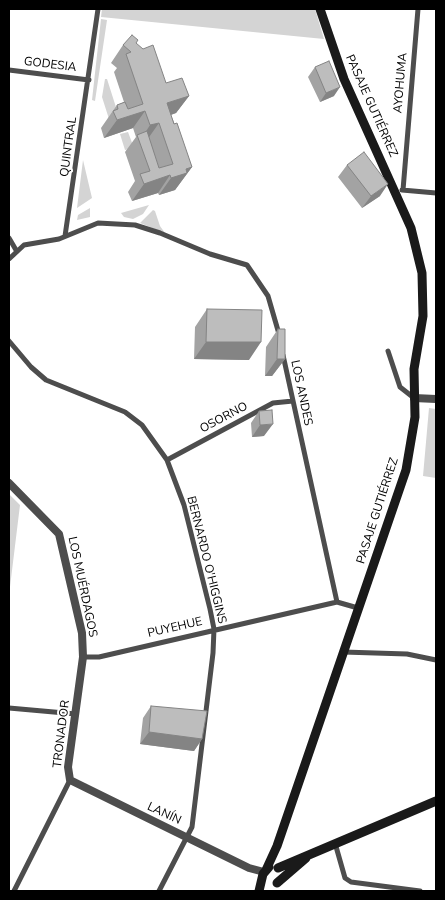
<!DOCTYPE html>
<meta charset="utf-8">
<style>
body{margin:0}
#map{position:relative;width:445px;height:900px;overflow:hidden;background:#fff;font-family:"Nunito Sans",sans-serif}
canvas{display:block}
.frame{position:absolute;inset:0;border:10px solid #000;pointer-events:none}
</style>
<div id="map">
<canvas width="445" height="900"></canvas>
<div class="frame"></div>
</div>
<script>
const context = document.querySelector('canvas').getContext('2d');
context.lineJoin = 'round';
function paint(path, color) { context.fillStyle = color; context.fill(path, 'evenodd'); }
const shape = rows => new Path2D(rows.map(r => 'M' + r).join(''));
function stroke(path, color, width, dash) { context.strokeStyle = color; context.lineWidth = width; context.lineCap = dash ? 'butt' : 'round'; context.setLineDash(dash || []); context.stroke(path); }
function write(font, color, halo, rows, align = 'center') {
  context.font = font + ' "Nunito Sans",sans-serif'; context.lineWidth = 4; context.setLineDash([]); context.textBaseline = 'middle'; context.strokeStyle = halo; context.fillStyle = color; for (const [text, x, y, turn = 0] of rows) {
    context.save(); context.translate(x, y); context.rotate((+turn || 0) * Math.PI / 180); context.textAlign = isNaN(turn) ? turn : align; if (halo) context.strokeText(text, 0, 0); context.fillText(text, 0, 0); context.restore();
  }
}
paint(shape([
 [102,9,315,9,324,39,101,17],
 [101,19,107,20,95,101,92,100],
 [105,79,107,79,121,123,109,119,102,97],
 [128,132,134,148,125,150,120,134],
 [83,160,92,198,77,208],
 [149,205,143,214,133,219,124,217,121,213],
 [90,208,90,217,77,220,78,215],
 [153,210,155,211,160,226,165,233,140,223],
 [429,408,436,409,436,478,423,476],
 [9,494,20,505,9,595]
]), '#d4d4d4');
stroke(shape([
 [9,70,89,80],
 [402,190,436,193],
 [403,190,418,9],
 [65,236,98,9],
 [9,238,16,250],
 [9,259,24,245,59,239,98,223,135,225,160,233,210,254,247,265,268,296,279,334],
 [9,341,31,367,46,380,125,412,142,425,167,460,184,505,210,609,214,629,213,653,192,827,159,891],
 [388,351,400,387,414,398],
 [283,355,337,602],
 [167,460,273,403,293,401],
 [343,652,407,654,436,660],
 [83,657,99,657,337,602,358,608],
 [9,708,76,714],
 [335,843,345,878,351,882,420,891],
 [14,891,70,780]
]), '#4d4d4d', 5);
stroke(shape([
 [414,398,436,399],
 [9,483,59,534,82,633,83,657,68,767,70,780,249,868,264,872]
]), '#4d4d4d', 8);
stroke(shape([
 [278,868,436,801],
 [266,870,277,846,406,470,415,417,414,369,423,316,422,273,411,228,344,79,320,9],
 [277,883,306,858],
 [259,891,263,874,269,867]
]), '#1a1a1a', 9);
paint(shape([
 [136,43,166,83,189,96,176,113,171,115,192,167,175,190,159,195,158,193,132,201,128,192,135,181,125,152,136,137,133,128,104,138,101,128,117,105,124,102,114,72,117,68,111,63,123,45],
 [315,67,334,96,320,102,308,77],
 [347,165,380,196,362,208,338,177],
 [207,309,249,360,194,359,195,327],
 [278,329,285,359,272,376,265,376,266,347],
 [259,411,264,436,252,437,251,423],
 [151,706,202,739,194,751,140,744,143,718]
]), '#a3a3a3');
paint(shape([
 [340,87,334,96,320,102,326,93],
 [189,96,176,113,155,120,167,103],
 [145,111,133,128,104,138,117,120],
 [159,123,147,140,140,141,150,125],
 [192,167,175,190,159,195,171,178,186,169],
 [170,175,158,193,132,201,144,184],
 [388,184,380,196,362,208,371,196],
 [206,342,261,342,249,360,194,359],
 [277,359,285,359,272,376,265,376],
 [273,424,264,436,252,437,260,425],
 [149,732,202,739,194,751,140,744]
]), '#848484');
const building = shape([
 [132,35,138,40,136,43,143,49,153,45,166,83,182,78,189,96,167,103,174,124,177,123,192,167,186,169,187,173,171,178,170,175,144,184,140,174,150,171,137,135,147,131,159,168,173,164,159,123,150,125,145,111,117,120,113,111,118,109,117,105,125,102,128,109,143,104,126,54,131,52,123,45,132,35],
 [329,61,340,87,326,93,315,67,329,61],
 [364,152,388,184,371,196,347,165,364,152],
 [207,309,262,310,261,342,206,342,207,309],
 [278,329,285,329,285,359,277,359,278,329],
 [272,410,273,424,260,425,259,411,272,410],
 [151,706,207,711,202,739,149,732,151,706]
]);
paint(building, '#bdbdbd');
stroke(building, '#848484', 1);
write('12px', '#000', '#fff', [
 ["GODESIA",50,65,7],
 ["AYOHUMA",401,83,-85],
 ["PASAJE GUTIÉRREZ",371,106,66],
 ["QUINTRAL",69,147,-82],
 ["LOS ANDES",301,393,78],
 ["OSORNO",224,418,-28],
 ["PASAJE GUTIÉRREZ",378,511,-72],
 ["BERNARDO O'HIGGINS",206,560,76],
 ["LOS MUÉRDAGOS",82,587,78],
 ["PUYEHUE",175,628,-13],
 ["TRONADOR",62,734,-83],
 ["LANÍN",164,814,25]
]);
</script>
